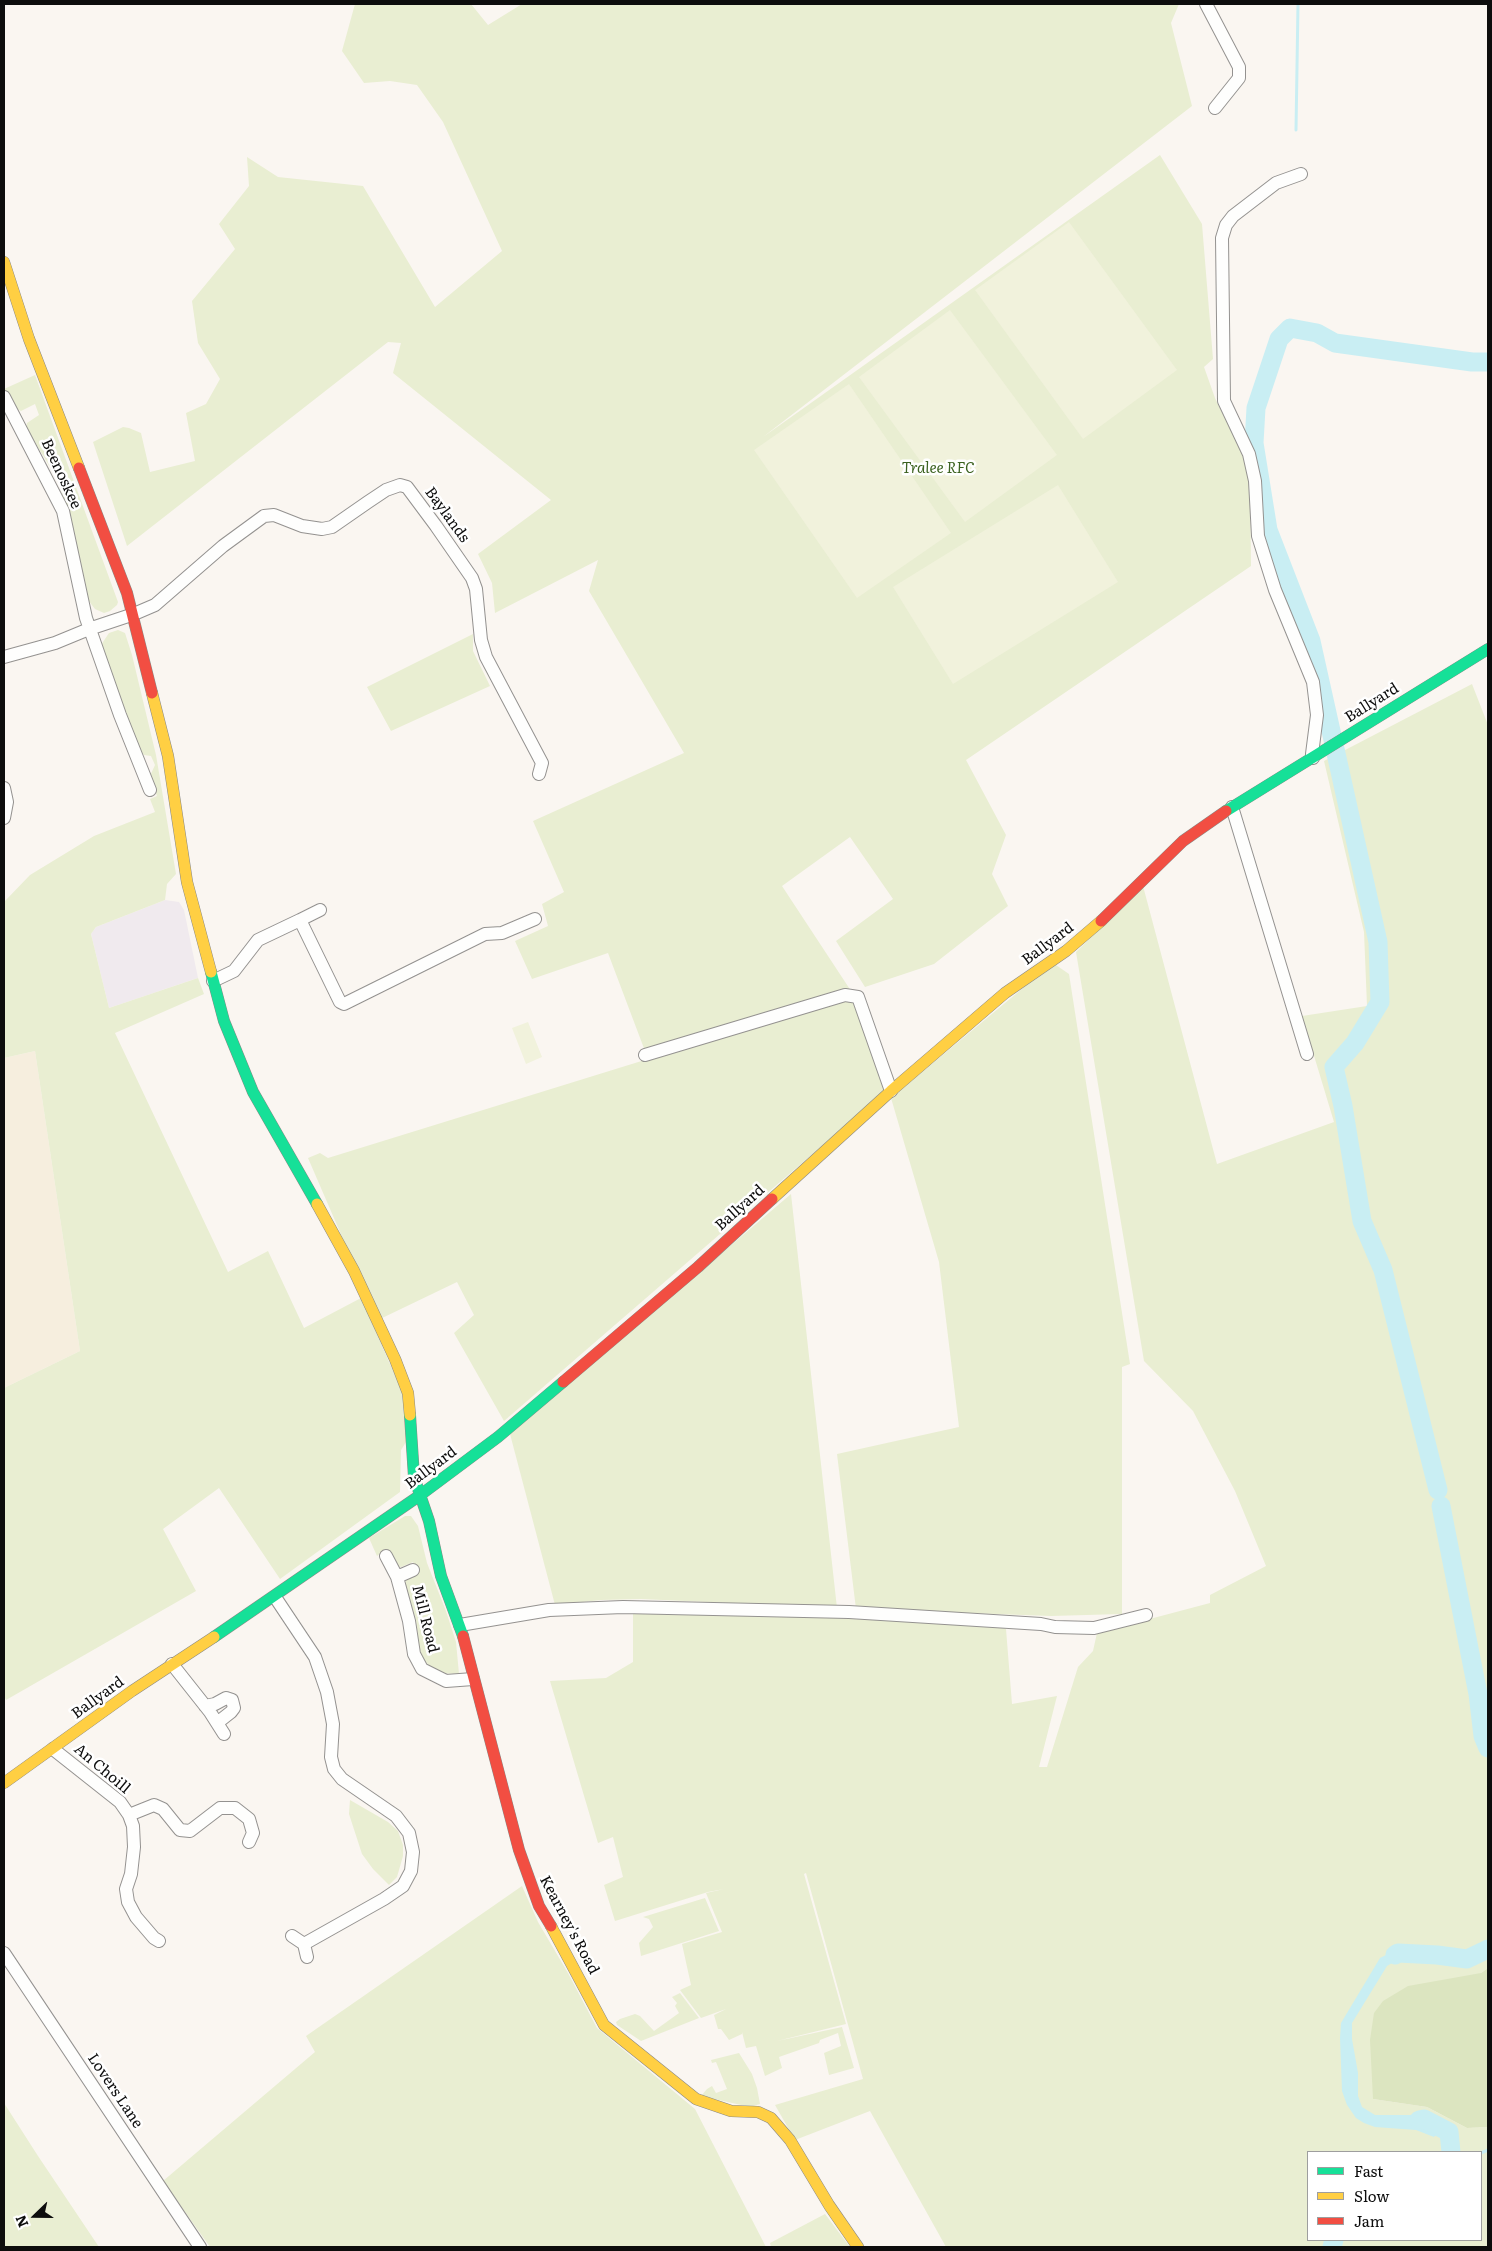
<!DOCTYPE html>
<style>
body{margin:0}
#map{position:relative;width:1492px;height:2251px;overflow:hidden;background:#faf6f1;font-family:Literata,serif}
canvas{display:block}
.frame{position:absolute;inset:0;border:5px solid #0d0d0d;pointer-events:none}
.legend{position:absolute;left:1307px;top:2151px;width:175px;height:90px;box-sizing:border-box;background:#fff;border:1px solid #9e9e9e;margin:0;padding:6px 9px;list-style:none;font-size:15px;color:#0d0d0d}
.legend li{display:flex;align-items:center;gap:10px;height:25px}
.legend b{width:25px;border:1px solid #9e9e9e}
.north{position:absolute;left:10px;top:2191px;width:50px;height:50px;-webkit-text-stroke:4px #fff;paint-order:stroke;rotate:248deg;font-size:14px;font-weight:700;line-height:20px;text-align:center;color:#0d0d0d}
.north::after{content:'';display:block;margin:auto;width:18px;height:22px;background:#0d0d0d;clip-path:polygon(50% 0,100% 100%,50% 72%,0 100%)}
</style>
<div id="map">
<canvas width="1492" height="2251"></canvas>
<div class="frame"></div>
<ul class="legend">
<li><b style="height:6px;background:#16e098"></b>Fast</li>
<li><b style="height:6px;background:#ffcf43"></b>Slow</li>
<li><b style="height:6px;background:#f24e42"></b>Jam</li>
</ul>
<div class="north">N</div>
</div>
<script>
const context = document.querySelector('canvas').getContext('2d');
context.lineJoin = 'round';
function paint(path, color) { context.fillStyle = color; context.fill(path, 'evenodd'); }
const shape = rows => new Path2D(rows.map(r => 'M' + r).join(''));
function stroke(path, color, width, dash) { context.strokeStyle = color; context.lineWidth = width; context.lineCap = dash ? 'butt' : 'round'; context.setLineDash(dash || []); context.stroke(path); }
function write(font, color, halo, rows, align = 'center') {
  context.font = font + ' Literata,serif'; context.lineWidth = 5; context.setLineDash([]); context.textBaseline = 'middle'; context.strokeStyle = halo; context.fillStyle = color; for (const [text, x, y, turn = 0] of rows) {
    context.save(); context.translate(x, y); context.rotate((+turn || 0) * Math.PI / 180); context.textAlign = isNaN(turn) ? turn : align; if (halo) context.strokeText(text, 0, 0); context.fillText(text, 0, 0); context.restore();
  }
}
paint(shape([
 [165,900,179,902,184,910,198,978,109,1008,91,934,96,927]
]), '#f0eaee');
paint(shape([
 [35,1051,80,1351,4,1388,4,1058]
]), '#f6eede');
paint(shape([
 [355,4,471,4,488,25,522,4,1179,4,1171,23,1192,106,763,437,1160,155,1202,224,1213,359,1204,367,1215,398,1250,469,1251,566,966,760,1006,835,992,874,1008,906,934,964,865,987,836,941,893,899,850,837,782,886,855,997,891,1086,504,1421,454,1333,474,1315,457,1282,378,1320,308,1158,320,1153,328,1158,648,1059,608,953,532,979,515,941,548,926,542,904,564,892,533,821,684,753,589,591,598,560,495,613,492,583,478,554,551,500,393,373,401,343,388,342,127,546,93,442,123,427,129,428,141,433,150,472,195,461,186,413,206,404,220,379,198,343,192,301,235,249,219,224,249,186,247,157,278,177,363,186,435,307,502,251,443,122,417,85,390,81,364,83,342,51],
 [35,375,118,602,117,605,110,611,104,613,95,609,85,596,64,498,55,475,26,428,27,423,39,415,35,404,21,411,17,409,4,389],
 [118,630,125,633,132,655,156,755,176,874,167,884,165,900,96,927,91,934,109,1008,198,978,204,994,115,1033,228,1272,268,1251,304,1328,361,1298,404,1396,406,1442,401,1450,400,1492,280,1579,219,1488,163,1529,196,1591,6,1700,4,1696,4,1388,80,1351,35,1051,4,1058,4,902,30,875,94,836,155,812,150,799,157,796,150,776,155,765,151,756,144,755,138,749,101,645,109,633],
 [473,634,473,651,490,686,391,731,367,687],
 [1472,684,1488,725,1488,1968,1481,1973,1373,2099,1427,2107,1467,2128,1488,2127,1488,2247,946,2247,870,2111,795,2140,775,2105,863,2079,806,1873,804,1874,846,2024,777,2041,842,2027,854,2068,829,2075,824,2053,841,2046,838,2033,820,2040,819,2043,779,2057,782,2068,765,2076,756,2046,746,2048,742,2032,742,2034,729,2040,721,2029,718,2029,714,2015,726,2009,701,2018,680,1990,691,1985,682,1944,722,1932,706,1893,724,1889,708,1892,615,1921,604,1885,623,1877,613,1837,598,1843,550,1681,606,1678,633,1662,633,1613,792,1616,999,1626,1006,1629,1012,1704,1057,1696,1039,1767,1047,1767,1078,1667,1093,1651,1097,1633,1210,1603,1210,1595,1266,1566,1235,1491,1193,1411,1144,1361,1076,952,1143,886,1217,1164,1334,1122,1302,1016,1367,1006,1364,932,1324,761],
 [1308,2152,1481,2152,1481,2240,1308,2240],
 [1053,963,1069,974,1130,1364,1122,1367,1122,1614,1051,1616,856,1609,837,1454,959,1427,939,1262,891,1098],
 [791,1194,837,1608,641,1599,601,1600,555,1605,510,1434],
 [405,1516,411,1516,418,1526,427,1563,446,1611,456,1642,459,1674,436,1673,423,1659,419,1647,416,1620,405,1584,406,1579,417,1571,413,1562,401,1567,397,1566,385,1550,377,1556,369,1538],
 [350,1800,388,1822,398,1831,403,1845,403,1856,397,1877,389,1885,373,1869,362,1854,349,1814],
 [522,1886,538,1922,568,1973,597,2028,695,2109,766,2247,210,2247,163,2181,315,2052,306,2036],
 [705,1898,719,1931,641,1956,639,1943,653,1927,649,1919,643,1917],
 [680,1993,699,2018,641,2041,617,2025,616,2022,620,2019,635,2014,640,2016,654,2031,679,2013,675,2006,677,2003,672,1997],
 [739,2053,752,2074,757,2088,760,2104,750,2107,701,2096,707,2089,712,2086,716,2093,727,2089,716,2062,712,2063,711,2060],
 [4,2103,38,2156,99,2247,4,2247],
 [825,2214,850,2247,771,2247,770,2243]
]), '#e9eed2');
paint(shape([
 [1488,1968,1488,2127,1467,2128,1427,2107,1373,2099,1370,2040,1374,2013,1383,2001,1408,1986,1481,1973]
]), '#dce5c0');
paint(shape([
 [1069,222,1177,370,1083,439,975,290],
 [950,310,1057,455,965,522,859,377],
 [849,384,951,533,857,598,754,450],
 [1058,485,1118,582,953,684,893,587],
 [528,1022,542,1057,526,1064,512,1028]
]), '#f1f2dc');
paint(shape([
 [1400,1948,1420,1950,1420,1957,1400,1958,1387,1966,1352,2023,1352,2039,1358,2073,1358,2096,1362,2107,1375,2115,1416,2115,1439,2119,1445,2125,1434,2137,1416,2130,1375,2127,1364,2123,1356,2118,1347,2105,1342,2091,1340,2038,1341,2023,1380,1958]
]), '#c9eef3');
stroke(shape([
 [1296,130,1298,4],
 [1481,2153,1488,2150]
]), '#c9eef3', 3);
stroke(shape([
 [1438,1490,1383,1270,1362,1221,1343,1106,1334,1067,1355,1043,1380,1002,1378,942,1311,641,1268,530,1254,443,1256,408,1279,339,1290,328,1317,333,1335,343,1472,362,1488,362],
 [1441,1506,1478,1694,1483,1736,1488,1748],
 [1395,1955,1398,1953,1437,1955,1467,1959,1488,1949],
 [1419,2120,1424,2119,1449,2132,1451,2152],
 [1332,2247,1334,2240]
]), '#c9eef3', 19);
const street = shape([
 [1206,4,1239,67,1239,78,1215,108],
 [1301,174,1276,183,1233,216,1226,225,1222,238,1224,401,1249,454,1255,481,1258,536,1275,590,1313,682,1317,715,1312,754,1313,758],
 [4,397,63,511,86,618,120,715,150,790],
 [4,657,55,643,89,629,134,614,155,605,223,546,264,516,274,515,302,526,322,529,332,527,368,502,386,490,400,485,407,487,436,526,472,578,476,589,481,640,486,657,542,763,539,774],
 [4,788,7,802,4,818],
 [1232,807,1307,1054],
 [300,920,320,910],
 [213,981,234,971,258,940,300,920,340,1002,344,1004,485,934,502,933,535,919],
 [645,1055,845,995,858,997,891,1091],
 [386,1556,397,1577,409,1621,414,1654,422,1669,446,1681,473,1679],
 [397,1577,413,1570],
 [275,1597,315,1657,327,1692,333,1724,331,1757,334,1769,342,1779,396,1816,409,1833,413,1852,411,1871,403,1886,384,1899,304,1944],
 [460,1625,549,1610,623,1607,849,1612,1041,1624,1055,1627,1094,1628,1146,1615],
 [172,1664,210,1712,224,1734],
 [205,1706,215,1704,226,1698,232,1700,234,1708,231,1712,217,1723],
 [53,1749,120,1802,129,1815,133,1826,134,1847,131,1874,126,1889,128,1902,136,1917,154,1938,159,1941],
 [129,1815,154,1805,163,1809,180,1830,190,1831,220,1808,235,1808,249,1819,253,1833,249,1842],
 [292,1936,304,1944,307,1957],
 [4,1953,200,2247]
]);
const fast = shape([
 [1226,811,1488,649],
 [211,972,224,1021,253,1092,317,1204],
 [410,1415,414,1477,429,1521,441,1576,463,1636],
 [214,1637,419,1496,498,1437,563,1382]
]);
const slow = shape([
 [4,262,29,339,79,468],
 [152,693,168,756,187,882,211,972],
 [772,1199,891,1091,1005,993,1066,951,1101,921],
 [317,1204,354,1271,395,1359,408,1393,410,1415],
 [4,1783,132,1691,214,1637],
 [551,1926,604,2025,696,2099,731,2111,758,2112,771,2118,790,2140,829,2205,858,2247]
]);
const jam = shape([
 [79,468,127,593,152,693],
 [1101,921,1183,841,1226,811],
 [563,1382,698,1267,772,1199],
 [463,1636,519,1850,539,1906,551,1926]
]);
stroke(street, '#949290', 14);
stroke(fast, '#8a8986', 12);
stroke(slow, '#8a8986', 12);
stroke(jam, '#8a8986', 12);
stroke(street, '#fefefd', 12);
stroke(fast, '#16e098', 11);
stroke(slow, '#ffcf43', 11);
stroke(jam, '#f24e42', 11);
write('italic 15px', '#3c6220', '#fff', [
 ["Tralee RFC",938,469]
]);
write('15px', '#0d0d0d', '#fff', [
 ["Beenoskee",61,474,65],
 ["Baylands",447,515,54],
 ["Ballyard",1372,703,-32],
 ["Ballyard",1048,944,-37],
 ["Ballyard",740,1208,-42],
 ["Ballyard",431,1468,-37],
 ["Mill Road",425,1619,76],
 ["Ballyard",98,1698,-36],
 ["An Choill",102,1769,40],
 ["Kearney's Road",569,1925,62],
 ["Lovers Lane",115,2091,56]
]);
</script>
